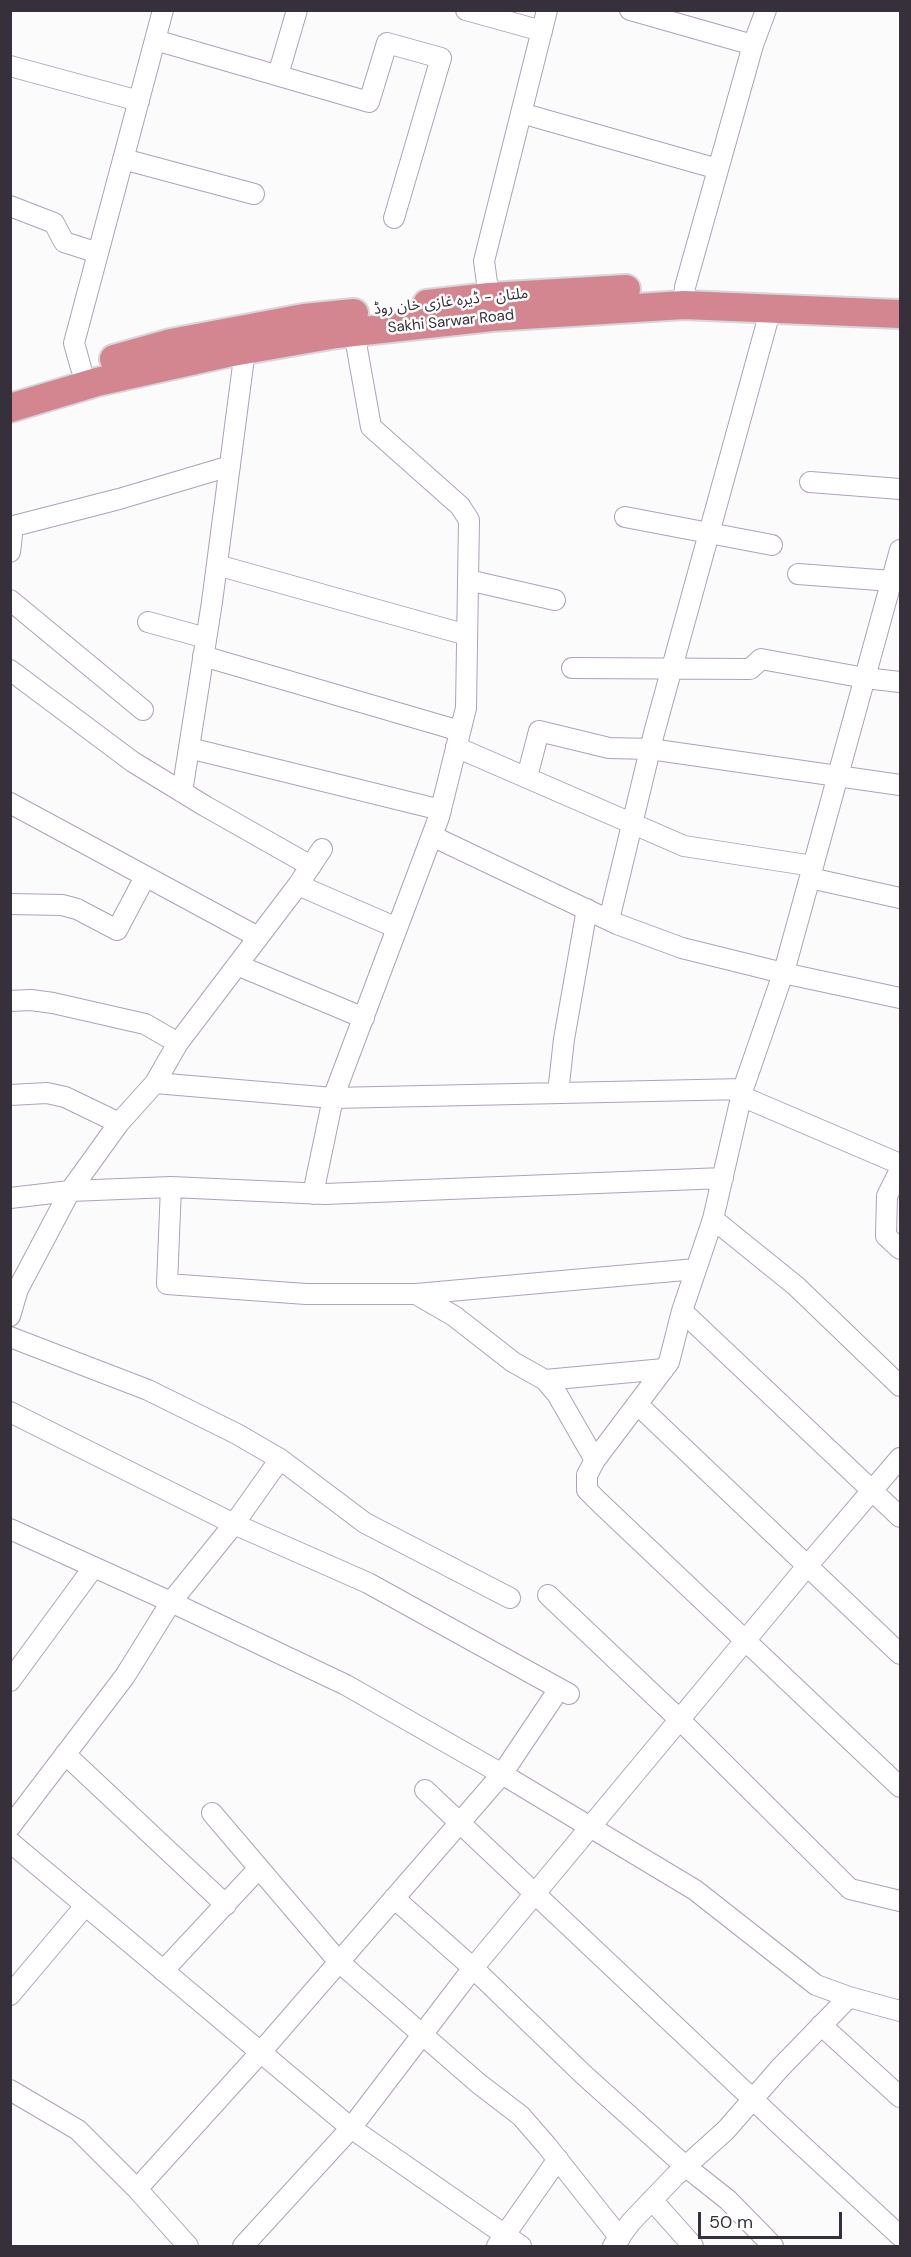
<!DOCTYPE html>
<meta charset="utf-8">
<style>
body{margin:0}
#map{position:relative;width:911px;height:2257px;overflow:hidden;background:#fbfbfb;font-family:"DM Sans",sans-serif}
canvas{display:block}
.frame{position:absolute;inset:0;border:12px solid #36303b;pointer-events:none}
.scale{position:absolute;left:698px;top:2212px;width:144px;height:27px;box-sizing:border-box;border:3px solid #36303b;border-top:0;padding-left:8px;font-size:18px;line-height:21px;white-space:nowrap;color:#36303b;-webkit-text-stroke:4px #fff;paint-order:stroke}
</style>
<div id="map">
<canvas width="911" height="2257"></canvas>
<div class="frame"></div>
<div class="scale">50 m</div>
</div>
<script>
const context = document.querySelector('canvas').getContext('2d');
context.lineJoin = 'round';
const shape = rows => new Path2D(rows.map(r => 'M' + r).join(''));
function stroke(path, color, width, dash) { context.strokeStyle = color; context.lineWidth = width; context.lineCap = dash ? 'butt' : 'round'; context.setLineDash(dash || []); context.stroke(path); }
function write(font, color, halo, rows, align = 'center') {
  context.font = font + ' "DM Sans","Noto Sans Arabic",sans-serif'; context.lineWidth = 5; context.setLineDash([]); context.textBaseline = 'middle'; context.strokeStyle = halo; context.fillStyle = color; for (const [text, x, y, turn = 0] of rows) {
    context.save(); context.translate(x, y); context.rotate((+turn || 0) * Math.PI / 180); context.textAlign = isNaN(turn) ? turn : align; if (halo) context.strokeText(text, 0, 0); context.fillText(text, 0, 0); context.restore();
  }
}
const minor = shape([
 [466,10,542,31],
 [630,10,753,45],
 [155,40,369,102,387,43,441,58,394,218],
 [10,66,139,101],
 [278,75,297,10],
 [521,113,718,169],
 [123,159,254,194],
 [10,206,54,223,64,242,98,253],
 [489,297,484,261,547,10],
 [684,305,685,287,753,45,766,10],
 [81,368,74,343,163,10],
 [810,482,900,489],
 [625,517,772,545],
 [10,527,119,499,230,466],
 [900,550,785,968,743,1089,713,1219,682,1311,669,1362,595,1460,587,1475,587,1490,599,1502,900,1787],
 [10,552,13,526],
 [217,565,467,635],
 [798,574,892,581],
 [468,580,555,600],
 [10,600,143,710],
 [148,622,206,638],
 [203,656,460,731],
 [572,668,750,669,761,659,865,678,900,682],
 [10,670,133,762,205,806,311,866],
 [456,747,684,846,813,866],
 [189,748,441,810],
 [527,777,539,731,609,748,650,749,900,785],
 [182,792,212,602,245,350],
 [10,803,258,937],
 [432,836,617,924,682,948,783,973,900,998],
 [810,878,900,898],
 [298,885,397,928],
 [10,904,62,905,77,909,117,930,145,877],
 [609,920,654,733,771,308],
 [237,965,364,1018],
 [10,1001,31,1000,53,1003,145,1024,178,1043],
 [155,1083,333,1098,743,1089],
 [558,1093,564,1039,587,909],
 [10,1095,47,1093,65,1097,119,1123],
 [741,1096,900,1164],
 [900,1170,887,1196,886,1236,900,1249],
 [171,1187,167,1284,306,1294,416,1294,696,1269],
 [313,1194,333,1098,439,817,466,708,469,520,460,506,371,427,354,332],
 [10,1198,70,1191,171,1187,325,1194,723,1178],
 [713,1219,796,1286,900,1386],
 [416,1294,454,1316,513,1362,545,1380,557,1394,595,1460],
 [682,1311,900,1517],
 [10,1316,18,1289,70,1191,119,1123,155,1083,178,1043,298,885,322,849],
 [10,1337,148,1390,237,1434,280,1459,365,1523,510,1598],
 [545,1380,664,1369],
 [637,1404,900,1654],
 [10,1412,234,1524,368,1583,569,1694],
 [10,1529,171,1602,346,1685,502,1774,695,1890,816,1985,849,1997,900,2011],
 [548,1595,680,1720,850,1889,900,1901],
 [10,1681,93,1568],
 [65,1754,226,1905],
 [425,1790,779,2124,900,2236],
 [212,1813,339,1962,478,2083,521,2116,547,2146,620,2238],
 [10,1827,125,1676,171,1602,234,1524,280,1459],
 [10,1842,351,2128,521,2246],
 [394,1898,473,1968,584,2075,685,2166,728,2200,773,2246],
 [163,1971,259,1868],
 [10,1995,85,1906],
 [821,2025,900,2097],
 [10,2090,78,2130,137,2189,188,2246],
 [137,2189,260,2053,502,1774,559,1689],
 [652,2200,693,2246],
 [243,2246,351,2128,473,1968,808,1565,900,1458],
 [497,2246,558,2159],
 [613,2246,631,2222,675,2176,726,2130,780,2068,849,1997]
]);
const highway = shape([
 [427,304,489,297,626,289],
 [114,359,171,343,304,318,354,313],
 [10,408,97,382,227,353,336,334,492,317,684,305,900,314]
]);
stroke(minor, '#b1a0bb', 22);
stroke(highway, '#d7d6d8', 32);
stroke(minor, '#fff', 20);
stroke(highway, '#d48690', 28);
write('15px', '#36303b', '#fff', [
 ["ملتان - ڈیرہ غازی خان روڈ",451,302,-6],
 ["Sakhi Sarwar Road",451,322,-6]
]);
</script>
